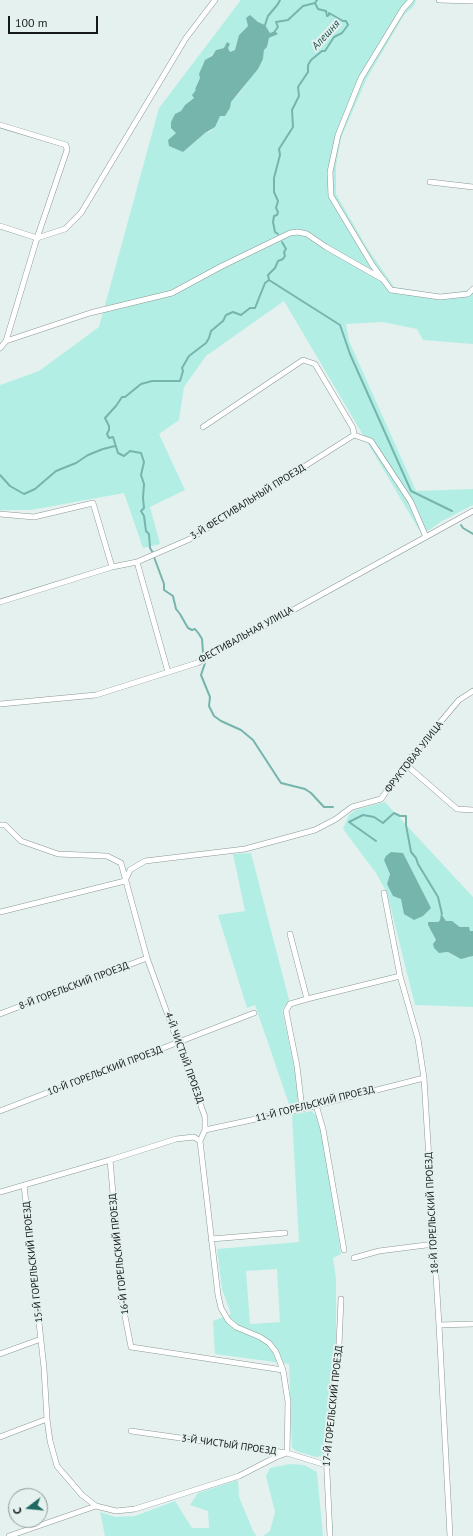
<!DOCTYPE html>
<meta charset="utf-8">
<style>
body{margin:0}
#map{position:relative;width:473px;height:1536px;overflow:hidden;background:#e4f1ef;font-family:"PT Sans",sans-serif}
canvas{display:block}
.north{position:absolute;left:8px;top:1488px;width:40px;height:40px;box-sizing:border-box;background:#e4f1ef;border:1px solid #919b99;border-radius:50%;rotate:254deg;font-size:11px;font-weight:700;line-height:16px;text-align:center;color:#151a19}
.north::after{content:'';display:block;margin:auto;width:14px;height:18px;background:#206961;clip-path:polygon(50% 0,100% 100%,50% 72%,0 100%)}
.scale{position:absolute;left:8px;top:16px;width:90px;height:18px;box-sizing:border-box;border:2px solid #151a19;border-top:0;padding-left:5px;font-size:12px;line-height:14px;white-space:nowrap;color:#151a19;-webkit-text-stroke:3px #e4f1ef;paint-order:stroke}
</style>
<div id="map">
<canvas width="473" height="1536"></canvas>
<div class="north">С</div>
<div class="scale">100 m</div>
</div>
<script>
const context = document.querySelector('canvas').getContext('2d');
context.lineJoin = 'round';
function paint(path, color) { context.fillStyle = color; context.fill(path, 'evenodd'); }
const shape = rows => new Path2D(rows.map(r => 'M' + r).join(''));
function stroke(path, color, width, dash) { context.strokeStyle = color; context.lineWidth = width; context.lineCap = dash ? 'butt' : 'round'; context.setLineDash(dash || []); context.stroke(path); }
function write(font, color, halo, rows, align = 'center') {
  context.font = font + ' "PT Sans",sans-serif'; context.lineWidth = 4; context.setLineDash([]); context.textBaseline = 'middle'; context.strokeStyle = halo; context.fillStyle = color; for (const [text, x, y, turn = 0] of rows) {
    context.save(); context.translate(x, y); context.rotate((+turn || 0) * Math.PI / 180); context.textAlign = isNaN(turn) ? turn : align; if (halo) context.strokeText(text, 0, 0); context.fillText(text, 0, 0); context.restore();
  }
}
paint(shape([
 [241,0,416,0,414,6,404,15,367,78,341,138,336,166,336,194,366,246,394,287,440,294,473,290,473,344,423,340,417,329,383,322,346,324,349,341,416,491,473,489,473,505,442,521,422,535,284,301,206,356,184,387,179,420,159,434,185,490,150,507,160,544,143,548,124,493,31,510,3,510,0,511,0,385,39,371,99,327,159,108],
 [250,15,258,22,265,25,273,37,269,38,267,47,264,50,263,59,241,91,231,102,230,108,225,116,220,116,211,131,205,133,183,152,168,140,176,133,181,111,185,105,194,98,196,90,195,88,200,78,203,64,216,50,224,48,228,48,230,52,235,50,239,35,248,26],
 [385,802,473,897,473,931,470,931,469,927,460,927,455,923,446,921,443,914,438,922,429,922,428,925,443,953,448,952,457,957,468,958,473,956,473,1007,415,1005,387,893,376,873,343,829,349,815,355,810],
 [390,874,414,920,401,899,387,884],
 [251,853,289,1000,282,1010,294,1067,299,1106,290,1107,255,1005,247,1008,218,915,245,911,233,854],
 [312,1111,316,1116,321,1129,341,1254,333,1258,336,1278,336,1343,323,1456,316,1457,296,1451,292,1448,289,1364,215,1354,213,1321,231,1314,222,1289,217,1249,299,1242,292,1115],
 [277,1269,280,1322,250,1324,246,1271],
 [290,1464,304,1465,317,1472,323,1536,263,1536,270,1531,275,1512,266,1476,270,1468],
 [238,1480,239,1497,254,1533,257,1536,105,1536,100,1512,115,1517,135,1516,175,1501,192,1528,209,1528,208,1511,190,1505,198,1493]
]), '#b3eee5');
paint(shape([
 [250,15,258,22,265,25,270,33,275,31,278,34,269,38,267,47,264,50,263,59,258,69,231,102,230,108,225,116,220,116,215,127,205,133,183,152,169,146,168,140,176,133,171,128,171,122,175,114,181,111,185,105,194,98,192,95,196,90,195,89,200,78,199,74,205,60,212,56,216,50,224,48,227,42,230,44,228,48,230,52,235,50,239,35,248,26,246,18],
 [391,852,403,853,431,908,423,916,414,920,404,914,401,899,393,896,387,884,390,874,384,860,386,856],
 [441,913,446,921,452,921,460,927,469,927,470,931,473,931,473,956,461,959,448,952,439,953,434,948,433,944,436,940,428,925,428,922,438,922,440,920]
]), '#76b5ac');
stroke(shape([
 [265,25,268,16,278,4,280,0],
 [275,31,278,27,276,22,288,20,303,6,315,3],
 [278,234,275,232,273,222,274,216,277,215,278,212,276,208,278,201,274,192,274,178,280,155,279,149,293,127,292,110,299,96,298,87,308,72,308,65,311,60,322,51,325,51,334,37,342,33,348,25,346,21,343,21,329,13,329,15,327,16,326,11,318,9,315,3,317,0],
 [269,280,340,325,350,354,411,491,452,511],
 [0,475,10,486,24,494,35,489,56,471,76,463,88,455,103,449,115,446],
 [461,525,463,528,473,534],
 [153,553,150,548,149,534,146,531,144,516,141,511,144,508,143,498,144,484,141,475,144,462,141,453,130,451,124,456,118,453,113,437,109,438,107,434,109,430,109,426,105,418,116,406,122,397,125,397,141,384,152,381,180,381,183,371,182,368,189,356,206,343,209,338,211,331,223,321,226,315,233,312,241,315,250,308,255,308,265,283,269,280,268,275,275,268,278,261,283,259,285,256,284,252,286,249,282,242],
 [154,557,164,584,164,590,173,596,176,609,180,614,188,628,192,630,195,629,199,634,202,639,203,652],
 [205,663,201,675,210,697,209,706,214,716,221,721,241,730,253,740,281,783,305,789,311,793,324,807,333,807],
 [349,822,363,815,374,817,383,823,394,813,400,816,406,816,406,825,411,852,416,858,418,864,438,897,442,914],
 [349,822,376,841]
]), '#76b5ac', 2);
const minor = shape([
 [215,0,186,38,81,213,65,229,37,238,6,341,90,313,172,293,222,266,290,233,298,232,307,234,326,247,384,280],
 [411,0,403,9,361,78,338,135,330,172,331,196,373,266,391,290,440,297,468,294,473,289],
 [439,0,473,1],
 [0,125,66,145,67,150,37,238,0,226],
 [430,182,473,187],
 [0,348,6,341],
 [203,427,303,360,315,364,353,428,354,435],
 [354,435,371,441,411,502,426,537],
 [0,514,34,517,93,503,112,567],
 [137,562,168,672],
 [0,602,112,567,137,562,190,539,354,435],
 [0,704,96,695,197,663,473,511],
 [405,764,457,809,473,810],
 [0,825,5,825,21,841,58,854,107,856,121,863,147,958,205,1117,205,1130,200,1141,218,1295,221,1308,228,1320,236,1327,260,1337,269,1343,276,1352,283,1370,288,1402,287,1453],
 [125,881,130,870,145,861,245,849,315,830,336,819,352,807,381,799,405,764,459,700,473,691],
 [384,893,400,976,418,1039,424,1078,439,1325,450,1536],
 [0,912,125,881],
 [290,934,307,999,290,1004,286,1011,297,1066,302,1109],
 [307,999,400,976],
 [0,1014,147,958],
 [316,1105,323,1129,344,1250],
 [0,1111,254,1013],
 [205,1130,302,1109,424,1078],
 [110,1160,123,1306,131,1347,283,1370],
 [0,1192,110,1160,176,1139,194,1137,200,1141],
 [211,1239,285,1233],
 [354,1258,379,1251,434,1244],
 [439,1325,473,1324],
 [0,1354,41,1339],
 [47,1419,50,1441,57,1466,82,1495,96,1506,116,1511,135,1509,239,1476,276,1457,287,1453],
 [131,1431,287,1453,326,1465],
 [0,1437,47,1419,44,1368,24,1185],
 [9,1536,96,1506],
 [330,1536,326,1452,339,1345,341,1299]
]);
stroke(minor, '#8c9896', 6);
stroke(minor, '#fff', 5);
write('10px', '#151a19', '#e4f1ef', [
 ["3-Й ФЕСТИВАЛЬНЫЙ ПРОЕЗД",248,502,-32],
 ["ФЕСТИВАЛЬНАЯ УЛИЦА",246,635,-29],
 ["ФРУКТОВАЯ УЛИЦА",414,757,-52],
 ["8-Й ГОРЕЛЬСКИЙ ПРОЕЗД",74,986,-21],
 ["4-Й ЧИСТЫЙ ПРОЕЗД",184,1058,70],
 ["10-Й ГОРЕЛЬСКИЙ ПРОЕЗД",105,1071,-21],
 ["11-Й ГОРЕЛЬСКИЙ ПРОЕЗД",315,1104,-14],
 ["18-Й ГОРЕЛЬСКИЙ ПРОЕЗД",432,1213,-93],
 ["16-Й ГОРЕЛЬСКИЙ ПРОЕЗД",119,1254,-96],
 ["15-Й ГОРЕЛЬСКИЙ ПРОЕЗД",33,1262,-96],
 ["17-Й ГОРЕЛЬСКИЙ ПРОЕЗД",333,1406,-84],
 ["3-Й ЧИСТЫЙ ПРОЕЗД",229,1445,8]
]);
write('italic 11px', '#1b524c', '#e4f1ef', [
 ["Алешня",326,35,-47]
]);
</script>
